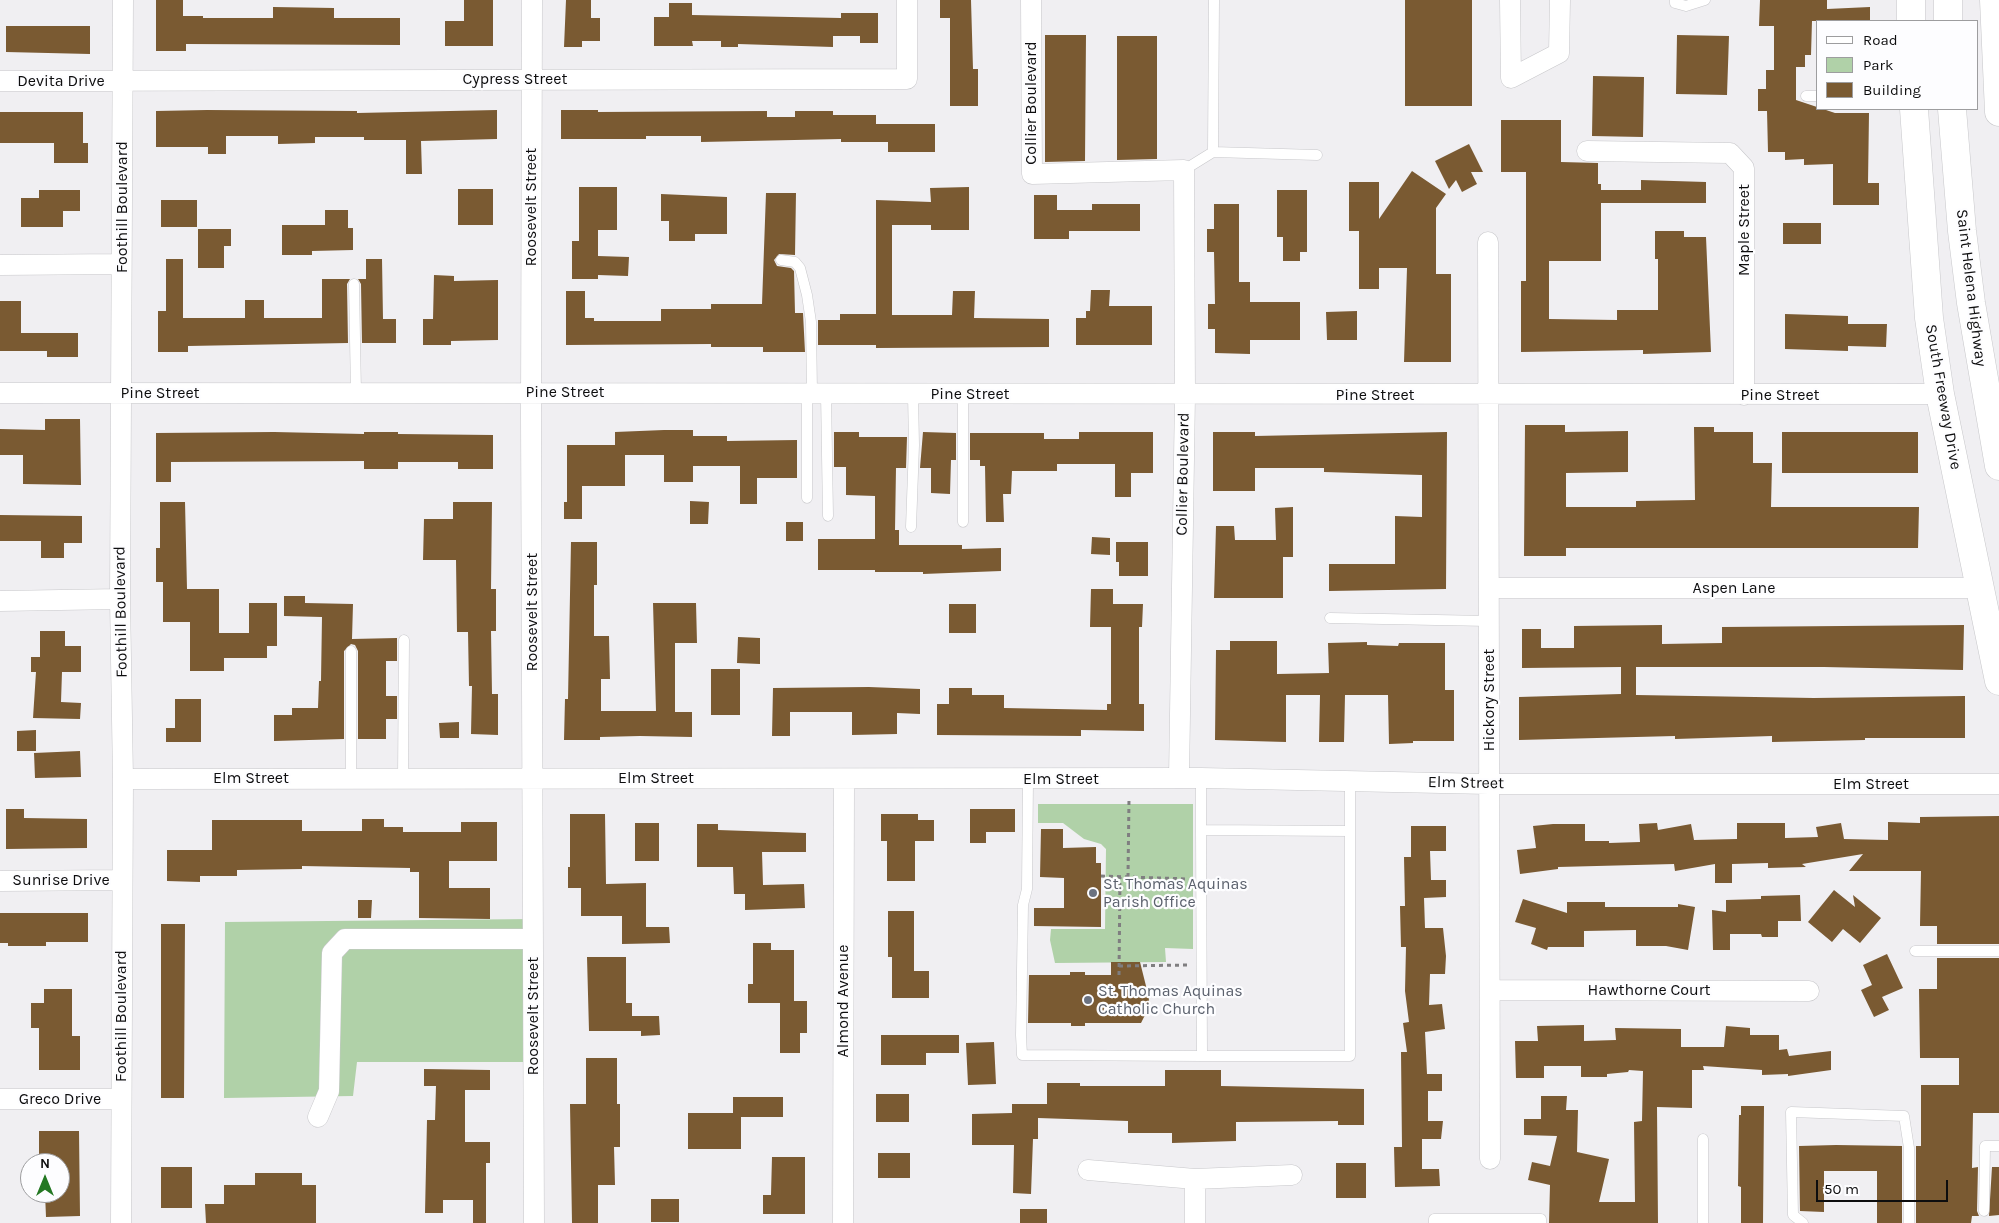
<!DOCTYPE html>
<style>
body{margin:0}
#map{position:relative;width:1999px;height:1223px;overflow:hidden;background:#f0eff2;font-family:Karla,sans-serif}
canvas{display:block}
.legend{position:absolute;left:1816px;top:20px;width:162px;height:90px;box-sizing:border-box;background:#fdfdff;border:1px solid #9d9d9f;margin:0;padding:6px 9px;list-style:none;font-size:15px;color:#0d0d0e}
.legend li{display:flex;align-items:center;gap:10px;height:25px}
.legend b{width:25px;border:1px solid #9d9d9f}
.north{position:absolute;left:20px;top:1153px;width:50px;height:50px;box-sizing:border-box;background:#fdfdff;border:1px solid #9d9d9f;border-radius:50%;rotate:0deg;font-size:14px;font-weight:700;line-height:20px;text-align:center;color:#0d0d0e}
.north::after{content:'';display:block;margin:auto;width:18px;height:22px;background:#247823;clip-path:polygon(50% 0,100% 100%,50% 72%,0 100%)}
.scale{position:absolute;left:1816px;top:1180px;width:132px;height:22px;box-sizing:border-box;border:2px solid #0d0d0e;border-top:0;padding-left:6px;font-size:15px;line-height:18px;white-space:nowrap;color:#0d0d0e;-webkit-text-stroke:4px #fdfdff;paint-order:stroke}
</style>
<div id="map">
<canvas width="1999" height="1223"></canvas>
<ul class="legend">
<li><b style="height:6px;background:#fff"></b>Road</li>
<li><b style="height:14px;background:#b0d1a8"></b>Park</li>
<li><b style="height:14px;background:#7a5a32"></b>Building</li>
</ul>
<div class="north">N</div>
<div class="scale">50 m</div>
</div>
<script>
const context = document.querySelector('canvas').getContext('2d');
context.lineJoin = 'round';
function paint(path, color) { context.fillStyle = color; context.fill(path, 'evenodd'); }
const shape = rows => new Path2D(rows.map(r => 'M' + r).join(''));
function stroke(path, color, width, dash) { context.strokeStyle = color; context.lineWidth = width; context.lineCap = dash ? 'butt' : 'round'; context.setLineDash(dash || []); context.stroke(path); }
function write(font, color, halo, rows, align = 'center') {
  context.font = font + ' Karla,sans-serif'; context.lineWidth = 4.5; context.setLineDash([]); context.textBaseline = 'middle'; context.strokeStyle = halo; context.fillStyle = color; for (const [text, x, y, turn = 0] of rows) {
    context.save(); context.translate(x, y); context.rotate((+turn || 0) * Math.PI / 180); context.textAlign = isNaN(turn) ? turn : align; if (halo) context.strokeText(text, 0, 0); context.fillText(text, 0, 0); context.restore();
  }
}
paint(shape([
 [1038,804,1193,804,1193,949,1165,948,1166,962,1055,963,1050,940,1051,929,1105,929,1106,849,1101,844,1084,839,1063,823,1038,823],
 [533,919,532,1062,357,1062,353,1096,224,1098,225,922]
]), '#b0d1a8');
paint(shape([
 [156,0,183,0,183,16,203,16,203,18,273,18,273,7,334,8,334,18,400,18,400,45,186,44,186,51,156,51],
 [464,0,493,0,493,46,445,46,445,21,464,21],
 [566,0,591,0,591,18,600,18,600,41,582,41,582,47,564,47],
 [940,0,971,0,973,69,978,69,978,106,950,106,950,18,940,18],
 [1405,0,1472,0,1472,106,1405,106],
 [1760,0,1827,0,1827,9,1870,7,1870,21,1812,21,1811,55,1805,55,1805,67,1796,67,1796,100,1835,113,1869,113,1868,183,1879,183,1879,205,1833,205,1833,164,1804,165,1804,159,1785,160,1785,152,1768,152,1767,111,1758,111,1758,89,1766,89,1766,70,1774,70,1774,26,1759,26],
 [669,3,692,3,692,15,841,18,841,13,878,13,878,43,860,43,860,36,833,36,833,47,738,44,738,47,721,47,721,41,692,41,693,46,654,46,654,17,669,17],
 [6,26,90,26,90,54,6,52],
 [1045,35,1086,35,1085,161,1045,162],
 [1677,35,1729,36,1727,95,1676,94],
 [1117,36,1157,36,1157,159,1117,160],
 [1593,76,1644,77,1643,137,1592,136],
 [207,110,357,111,357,113,497,110,497,139,421,141,422,174,406,174,406,140,364,140,364,137,315,137,315,143,278,144,278,136,226,136,226,154,208,154,208,147,156,147,156,111],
 [561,110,598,110,598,112,767,111,767,117,795,117,795,111,833,111,833,115,876,115,876,124,935,124,935,152,888,152,888,142,841,142,841,139,701,142,701,136,646,136,646,139,561,139],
 [0,112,83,112,83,143,88,143,88,163,54,163,54,143,0,143],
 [1501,120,1561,120,1561,162,1598,163,1598,184,1601,184,1601,190,1641,190,1641,180,1706,182,1706,203,1601,203,1601,261,1549,261,1549,319,1617,320,1617,310,1658,310,1658,259,1655,259,1655,231,1684,231,1684,237,1706,237,1711,352,1643,354,1643,350,1521,352,1521,281,1526,281,1526,172,1501,172],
 [1469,144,1483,172,1471,172,1477,184,1462,192,1456,180,1449,189,1435,161],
 [1412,171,1446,194,1436,208,1436,274,1451,274,1451,362,1404,362,1407,268,1379,268,1379,289,1359,289,1359,231,1349,231,1349,182,1379,182,1379,219],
 [579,187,617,187,617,230,598,230,598,256,629,257,628,276,598,275,598,279,572,279,572,241,579,241],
 [969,187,969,230,931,230,931,225,892,225,892,315,952,315,953,291,975,291,974,318,1049,319,1049,347,876,348,876,345,818,345,818,320,840,320,840,314,876,314,876,200,931,202,930,188],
 [458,189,493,189,493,225,458,225],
 [39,190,80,190,80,211,63,211,63,227,21,227,21,198,39,198],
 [1277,190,1307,190,1307,252,1300,252,1300,261,1283,261,1283,237,1277,237],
 [766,193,796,193,795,255,779,254,774,260,777,266,791,268,794,271,795,313,803,313,805,352,763,352,763,347,711,347,711,344,566,345,566,291,585,291,585,318,594,318,594,321,661,321,661,309,711,309,711,304,762,304],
 [661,194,727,197,727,234,695,234,695,241,669,241,669,221,661,221],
 [1034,195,1057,195,1057,210,1092,210,1092,204,1140,204,1140,231,1069,231,1069,239,1034,239],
 [161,200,197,200,197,227,161,227],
 [1214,204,1239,204,1239,282,1250,282,1250,302,1300,302,1300,340,1250,340,1250,354,1215,353,1215,329,1208,329,1208,304,1215,304,1214,252,1207,252,1207,229,1214,229],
 [325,210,348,210,348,228,353,228,353,250,312,251,312,255,282,255,282,225,325,225],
 [1783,223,1821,223,1821,244,1783,244],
 [198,229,231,229,231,246,224,246,224,268,198,268],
 [166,259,183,259,183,318,245,318,245,300,264,300,264,318,322,318,322,279,350,279,347,284,348,343,188,346,188,352,158,352,158,311,166,311],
 [366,259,382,259,383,319,396,319,396,343,362,343,361,284,358,279,366,279],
 [434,275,454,276,454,281,498,280,498,340,451,341,451,345,423,345,423,319,433,319],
 [1091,290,1110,290,1109,306,1152,306,1152,345,1076,345,1076,318,1086,318,1086,311,1090,311],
 [0,301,21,301,21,333,78,333,78,357,47,357,47,351,0,351],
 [1357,311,1357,340,1327,340,1326,312],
 [1785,314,1848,316,1848,324,1887,324,1886,347,1848,346,1848,351,1785,349],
 [45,419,80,419,81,485,23,484,23,455,0,455,0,429,45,430],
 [1525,425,1565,425,1565,432,1628,431,1628,472,1566,473,1566,507,1636,507,1636,501,1695,500,1694,427,1714,427,1714,432,1753,432,1753,463,1772,463,1771,507,1919,507,1918,548,1566,548,1566,556,1524,556],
 [664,430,693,430,693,436,727,436,727,441,797,440,797,478,757,478,757,504,740,504,740,466,693,466,693,482,664,482,664,455,625,455,625,486,582,486,582,519,564,519,564,502,567,502,567,445,615,445,615,432],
 [274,432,364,434,364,432,398,432,398,434,493,435,493,469,458,469,458,462,398,462,398,469,364,469,364,461,171,462,171,482,156,482,156,433],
 [834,432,859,432,859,437,907,437,906,468,896,468,895,530,899,530,899,545,962,545,962,549,1001,548,1001,571,923,574,923,572,875,572,875,570,818,570,818,539,875,539,875,496,846,495,846,467,834,467],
 [923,432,956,433,956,460,951,460,950,494,931,493,931,468,920,468],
 [1079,432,1153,432,1153,473,1131,473,1131,497,1115,497,1115,464,1057,464,1057,471,1012,471,1011,494,1003,494,1004,522,986,522,985,466,980,466,980,460,970,460,970,433,1044,433,1044,439,1079,439],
 [1213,432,1255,432,1255,436,1447,432,1446,589,1329,591,1329,564,1395,564,1395,516,1422,517,1422,475,1324,472,1324,468,1255,468,1255,491,1213,491],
 [1782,432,1918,432,1918,473,1782,473],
 [690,501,709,502,708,524,690,524],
 [160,502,185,502,187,589,219,589,219,633,249,633,249,603,277,603,277,646,267,646,267,658,224,658,224,671,190,671,190,622,163,622,163,582,156,582,156,548,160,548],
 [453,502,492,502,491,589,496,589,496,631,491,631,492,694,498,694,498,735,471,734,472,686,469,686,468,632,457,632,456,560,423,560,424,519,453,519],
 [1293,507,1293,557,1283,557,1283,598,1214,598,1216,526,1234,526,1235,540,1276,540,1275,508],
 [0,515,82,516,82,543,64,543,64,558,41,558,41,541,0,541],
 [786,522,803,522,803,541,786,541],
 [1092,537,1110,538,1110,555,1091,554],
 [571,542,597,542,597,585,594,585,594,636,609,636,610,679,601,679,601,711,656,711,653,603,696,603,697,643,675,643,675,712,692,712,692,737,640,736,600,737,600,740,564,740,565,699,568,699],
 [1116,542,1148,542,1148,576,1119,576,1119,562,1116,562],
 [1091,589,1113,589,1113,604,1143,604,1142,627,1139,627,1139,704,1144,704,1144,731,1081,730,1081,736,937,735,937,704,949,704,949,688,972,688,972,695,1004,695,1004,708,1107,710,1107,704,1111,704,1111,627,1090,627],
 [284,596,305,596,305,603,353,604,352,639,397,638,397,661,386,661,386,696,397,696,397,719,386,719,386,739,358,739,358,651,355,645,351,644,344,651,344,739,274,741,274,715,292,715,292,708,318,708,319,681,321,681,322,617,284,616],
 [949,604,976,604,976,633,949,633],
 [1662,625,1662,644,1722,643,1722,627,1964,625,1963,670,1824,667,1636,667,1636,695,1814,698,1965,696,1965,738,1865,738,1865,740,1772,742,1772,736,1675,739,1675,736,1519,740,1519,697,1621,694,1621,667,1522,668,1522,629,1541,629,1541,648,1574,648,1574,626],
 [40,631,65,631,65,646,81,646,81,672,62,672,61,702,81,703,80,719,33,718,36,672,31,672,31,657,40,657],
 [738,637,760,638,760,664,737,663],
 [1230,641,1277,641,1277,674,1329,673,1328,643,1367,642,1367,645,1398,646,1399,643,1445,643,1445,690,1454,690,1454,741,1413,741,1413,743,1389,744,1388,695,1345,695,1344,742,1319,742,1320,695,1286,695,1286,742,1215,740,1216,650,1230,650],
 [711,669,740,669,740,715,711,715],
 [869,687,920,689,920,714,897,713,897,734,852,735,852,712,790,712,790,736,772,736,773,688],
 [175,699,201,699,201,742,166,742,166,728,175,728],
 [459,722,459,738,440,738,439,723],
 [36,730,36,751,17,751,17,731],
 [80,751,81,777,35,778,34,753],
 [6,809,24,809,24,818,87,819,87,848,6,849],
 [970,809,1015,809,1015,832,986,832,986,843,970,843],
 [570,814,605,814,606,884,646,883,646,927,669,927,670,943,622,944,622,916,581,916,581,888,568,888,568,867,570,867],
 [881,814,918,814,918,820,934,820,934,841,915,841,915,881,887,881,887,841,881,841],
 [1999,816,1999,944,1937,944,1937,926,1920,926,1921,871,1849,871,1863,854,1802,864,1806,867,1768,868,1768,863,1732,864,1732,883,1715,883,1715,864,1675,871,1674,864,1558,867,1558,869,1520,874,1517,850,1536,848,1533,826,1553,824,1585,824,1585,841,1609,841,1609,843,1640,842,1639,824,1657,823,1658,830,1691,824,1694,840,1737,839,1737,823,1785,823,1785,838,1818,837,1816,827,1841,823,1844,839,1888,840,1888,822,1920,823,1920,817],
 [362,819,384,819,384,827,403,827,403,832,461,832,461,822,497,822,497,861,449,861,449,888,490,888,490,919,419,918,419,872,410,872,410,868,302,866,302,869,237,870,237,876,200,876,200,882,167,881,167,850,212,850,212,820,302,820,302,831,362,831],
 [635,823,659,823,659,861,635,861],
 [697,824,718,824,718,830,806,833,806,852,762,852,763,885,804,884,805,908,745,910,745,894,734,894,733,867,697,867],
 [1411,826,1446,826,1446,851,1430,851,1431,880,1446,880,1446,897,1424,898,1425,928,1443,928,1446,956,1445,974,1430,974,1429,1005,1442,1004,1445,1029,1425,1032,1427,1074,1442,1074,1442,1091,1428,1091,1428,1121,1443,1121,1441,1139,1422,1139,1422,1169,1439,1169,1440,1186,1395,1187,1394,1147,1402,1147,1401,1052,1407,1052,1403,1023,1409,1022,1405,991,1406,947,1401,947,1400,906,1405,906,1404,857,1411,857],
 [1041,829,1063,829,1063,848,1096,847,1096,863,1101,863,1101,927,1034,926,1034,908,1064,908,1064,878,1040,877],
 [1834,890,1855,907,1853,895,1881,918,1860,943,1843,929,1832,942,1808,922],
 [1800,895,1801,921,1778,921,1778,937,1762,937,1761,934,1730,934,1730,950,1713,950,1712,910,1726,912,1726,900,1761,899,1761,896],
 [1523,899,1567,913,1567,902,1605,902,1605,907,1678,907,1678,904,1695,907,1688,950,1666,946,1636,946,1636,930,1584,931,1584,947,1548,947,1547,950,1531,944,1536,928,1515,922],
 [358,900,372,900,371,918,358,918],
 [888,911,914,911,914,971,929,971,929,998,892,998,892,957,888,957],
 [0,913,88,913,88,942,46,942,46,946,8,946,8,943,0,943],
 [161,924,185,924,184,1098,161,1098],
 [753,943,771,943,771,950,794,950,794,1001,807,1001,807,1033,800,1033,800,1053,780,1053,780,1003,748,1003,748,984,753,984],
 [1887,954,1903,988,1882,997,1889,1010,1874,1017,1861,990,1872,985,1863,965],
 [587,957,626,957,626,1003,632,1003,632,1016,659,1016,660,1035,641,1036,641,1031,589,1031],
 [1937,958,1999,958,1999,1113,1973,1113,1972,1168,1978,1167,1977,1211,1979,1216,1972,1216,1971,1223,1916,1223,1916,1146,1921,1146,1921,1085,1959,1085,1959,1058,1920,1058,1919,989,1937,989],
 [1111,962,1140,962,1149,998,1148,1009,1141,1023,1085,1023,1085,1026,1071,1026,1071,1023,1028,1023,1029,975,1070,975,1070,972,1085,972,1085,975,1111,975],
 [44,989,72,989,72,1036,80,1036,80,1070,39,1070,39,1028,31,1028,31,1003,44,1003],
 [1584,1025,1584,1041,1616,1040,1615,1028,1681,1029,1681,1047,1724,1047,1726,1026,1750,1028,1750,1035,1779,1035,1779,1050,1787,1049,1789,1056,1831,1051,1831,1070,1788,1076,1788,1074,1762,1075,1762,1070,1703,1066,1704,1070,1692,1070,1692,1108,1657,1107,1658,1223,1549,1223,1550,1185,1528,1180,1532,1162,1550,1166,1557,1136,1524,1135,1524,1119,1541,1119,1541,1096,1567,1096,1566,1110,1578,1110,1577,1152,1609,1159,1599,1202,1635,1202,1634,1122,1642,1121,1643,1071,1629,1070,1628,1072,1607,1074,1607,1077,1581,1077,1581,1066,1544,1066,1544,1078,1516,1078,1515,1041,1538,1041,1537,1026],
 [881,1035,959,1035,959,1053,926,1053,926,1065,881,1065],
 [994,1042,996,1084,968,1085,966,1043],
 [586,1058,617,1058,617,1104,620,1104,620,1147,614,1147,615,1185,598,1185,598,1223,572,1223,570,1104,586,1104],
 [424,1069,490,1070,490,1090,465,1090,465,1142,490,1142,490,1163,486,1163,486,1223,473,1223,473,1200,443,1200,443,1213,425,1213,427,1120,435,1120,436,1086,424,1086],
 [1165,1070,1221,1070,1221,1086,1364,1089,1364,1125,1338,1125,1338,1121,1236,1122,1236,1141,1172,1143,1172,1133,1128,1133,1128,1121,1038,1118,1038,1139,1033,1139,1031,1194,1013,1193,1014,1145,972,1145,972,1114,1012,1113,1012,1104,1047,1104,1047,1083,1080,1083,1080,1086,1165,1086],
 [876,1094,909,1094,909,1122,876,1122],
 [733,1097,783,1097,783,1117,741,1117,741,1149,688,1149,688,1113,733,1113],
 [1741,1106,1764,1106,1763,1223,1741,1223,1741,1187,1738,1186,1739,1115,1741,1115],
 [39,1131,79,1131,80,1216,46,1217,45,1193,60,1193,60,1163,39,1163],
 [1836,1145,1902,1146,1902,1223,1877,1223,1877,1171,1824,1171,1824,1212,1800,1211,1799,1146],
 [878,1153,910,1153,910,1178,878,1178],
 [772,1157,805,1157,805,1214,763,1214,763,1195,771,1195],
 [1336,1163,1366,1163,1366,1198,1336,1198],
 [161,1167,192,1167,192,1208,161,1208],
 [1992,1167,1999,1167,1999,1215,1989,1216],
 [255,1173,302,1173,302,1185,316,1185,316,1223,206,1223,205,1204,224,1204,224,1185,255,1185],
 [651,1199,679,1199,679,1222,651,1222],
 [1020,1209,1047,1209,1047,1223,1020,1223]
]), '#7a5a32');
const lane = shape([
 [1675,0,1675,3,1686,6,1705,0],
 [1806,96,1818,96],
 [1213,152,1214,0],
 [1213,152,1317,155],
 [1184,170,1213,152],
 [781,260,795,262,800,268,807,295,811,322,812,393],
 [354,284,356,393],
 [807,393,807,498],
 [826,393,828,516],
 [963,394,963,522],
 [911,527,914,445,913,394],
 [1330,618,1489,621],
 [351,778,351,651],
 [403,778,404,640],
 [1201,778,1201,830],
 [1028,780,1027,889,1023,905,1021,1035,1022,1055,1202,1056,1350,1056,1350,831,1201,830,1202,1056],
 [1350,782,1350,831],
 [1915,951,1999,951],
 [1984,1211,1985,1146,1999,1146],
 [1434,1223,1434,1219,1541,1219,1541,1223],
 [1703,1223,1703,1139],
 [1803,1223,1793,1215,1791,1112,1904,1116,1909,1148,1909,1223]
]);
const street = shape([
 [532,0,531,416,534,1223],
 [1031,0,1032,174,1184,170,1185,395,1179,778],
 [1510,0,1511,78,1559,53,1560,0],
 [0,81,907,79,907,0],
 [1587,151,1730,153,1744,168,1744,395],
 [1488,242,1490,1159],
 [0,265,121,264],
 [0,393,1940,394],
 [1489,588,1980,588],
 [0,601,120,599],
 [123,779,1201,778,1489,784,1999,784],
 [0,881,122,880],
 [1490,990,1809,991],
 [0,1099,120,1099],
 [318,1117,329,1091,332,953,345,939,533,939],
 [1088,1170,1195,1179],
 [121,1223,123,779,120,599,123,0],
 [843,1223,844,779],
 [1195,1223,1195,1179,1292,1175]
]);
const secondary = shape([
 [1911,0,1911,21],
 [1914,109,1929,318,1940,394,1999,681]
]);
const highway = shape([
 [1948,0,1948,21],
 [1994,0,1999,112],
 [1952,109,1962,231,1971,303,1999,466]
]);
stroke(lane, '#c7c7ca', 11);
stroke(street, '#c7c7ca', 21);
stroke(secondary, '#c7c7ca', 29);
stroke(highway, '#c7c7ca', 29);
stroke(shape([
 [1101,876,1188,879],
 [1128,877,1129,799],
 [1119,966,1189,965],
 [1119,975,1120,877]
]), '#7f7e80', 3, [4, 4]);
stroke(lane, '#fff', 10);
stroke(street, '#fff', 20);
stroke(secondary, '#fff', 28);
stroke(highway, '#fff', 28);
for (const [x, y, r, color] of [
 [1093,893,5,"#6b7280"],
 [1088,1000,5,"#6b7280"]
]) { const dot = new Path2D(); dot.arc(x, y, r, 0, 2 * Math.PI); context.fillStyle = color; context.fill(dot); stroke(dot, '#fdfdff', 2); }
write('16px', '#0d0d0e', '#fdfdff', [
 ["Cypress Street",515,79],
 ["Devita Drive",61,81],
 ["Collier Boulevard",1031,103,-90],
 ["Foothill Boulevard",122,207,-90],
 ["Roosevelt Street",531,207,-90],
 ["Maple Street",1744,230,-90],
 ["Saint Helena Highway",1971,288,83],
 ["Pine Street",565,392],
 ["Pine Street",160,393],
 ["Pine Street",970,394],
 ["Pine Street",1375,395],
 ["Pine Street",1780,395],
 ["South Freeway Drive",1943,397,80],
 ["Collier Boulevard",1183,474,-89],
 ["Aspen Lane",1734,588],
 ["Foothill Boulevard",121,612,-91],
 ["Roosevelt Street",532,612,-90],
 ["Hickory Street",1489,700,-90],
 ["Elm Street",251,778],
 ["Elm Street",656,778],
 ["Elm Street",1061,779],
 ["Elm Street",1466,783,1],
 ["Elm Street",1871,784],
 ["Sunrise Drive",61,880],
 ["Hawthorne Court",1649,990],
 ["Almond Avenue",843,1001,-90],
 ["Foothill Boulevard",121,1016,-90],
 ["Roosevelt Street",533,1016,-90],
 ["Greco Drive",60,1099]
]);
write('16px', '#5b616d', '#fdfdff', [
 ["St. Thomas Aquinas",1103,884],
 ["Parish Office",1103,902],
 ["St. Thomas Aquinas",1098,991],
 ["Catholic Church",1098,1009]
], 'left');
</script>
